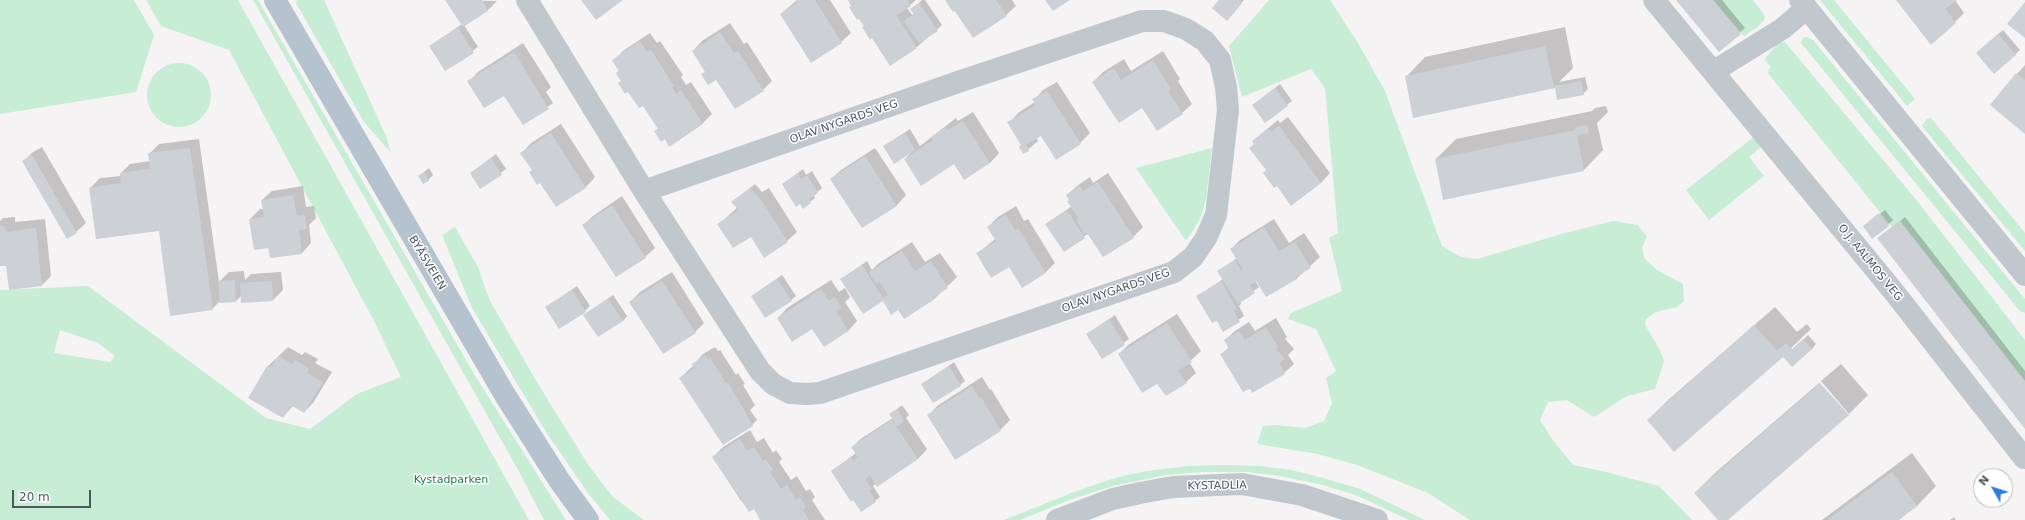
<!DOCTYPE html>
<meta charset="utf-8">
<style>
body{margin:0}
#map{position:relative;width:2025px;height:520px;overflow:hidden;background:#f5f3f3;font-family:"DejaVu Sans",sans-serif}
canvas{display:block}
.north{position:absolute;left:1973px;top:468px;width:40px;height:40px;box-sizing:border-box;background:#fff;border:1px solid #b7bcbf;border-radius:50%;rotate:309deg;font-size:11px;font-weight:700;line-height:16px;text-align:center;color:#4c575f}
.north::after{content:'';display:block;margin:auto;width:14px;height:18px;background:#2a7ed8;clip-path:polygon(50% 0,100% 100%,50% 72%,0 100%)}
.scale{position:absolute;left:12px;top:490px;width:79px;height:18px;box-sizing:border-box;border:2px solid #4c575f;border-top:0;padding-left:5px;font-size:12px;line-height:14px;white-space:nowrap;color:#4c575f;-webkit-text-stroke:3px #fff;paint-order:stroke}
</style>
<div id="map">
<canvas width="2025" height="520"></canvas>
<div class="north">N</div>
<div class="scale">20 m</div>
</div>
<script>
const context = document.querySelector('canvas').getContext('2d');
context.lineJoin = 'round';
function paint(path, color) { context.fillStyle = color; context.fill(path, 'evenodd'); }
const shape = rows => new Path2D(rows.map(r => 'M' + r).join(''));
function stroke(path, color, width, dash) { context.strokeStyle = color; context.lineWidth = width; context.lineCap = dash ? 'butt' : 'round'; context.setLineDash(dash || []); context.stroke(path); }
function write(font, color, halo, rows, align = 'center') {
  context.font = font + ' "DejaVu Sans",sans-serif'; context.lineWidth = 3; context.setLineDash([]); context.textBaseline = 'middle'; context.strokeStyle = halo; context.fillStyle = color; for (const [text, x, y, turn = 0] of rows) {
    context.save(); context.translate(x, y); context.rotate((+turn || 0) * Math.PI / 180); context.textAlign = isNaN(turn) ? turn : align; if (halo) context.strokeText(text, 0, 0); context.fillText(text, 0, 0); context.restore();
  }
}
paint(shape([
 [0,0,134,0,154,35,136,92,0,114],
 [146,0,238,0,529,520,0,520,0,290,88,286,266,418,310,429,357,394,401,377,374,321,229,50,161,26],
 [60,330,98,343,115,356,110,362,54,353],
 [253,0,258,0,474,374,566,520,544,520,517,468],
 [297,0,324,0,386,136,391,153,364,122,296,3],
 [1269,0,1330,0,1358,43,1385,91,1442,246,1461,257,1477,259,1565,233,1613,221,1638,225,1647,237,1642,247,1644,258,1657,270,1683,284,1684,301,1677,307,1656,312,1646,319,1645,325,1660,350,1664,361,1655,389,1627,396,1594,417,1567,400,1548,402,1540,420,1552,439,1573,465,1602,471,1659,486,1692,520,1470,520,1428,493,1357,465,1318,454,1257,444,1263,426,1275,425,1305,428,1324,421,1332,403,1326,378,1336,371,1316,329,1288,319,1291,313,1342,291,1329,238,1338,233,1325,88,1311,69,1242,97,1229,46],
 [1713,0,1753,0,1765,16,1764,20,1759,26,1744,36],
 [1820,0,1834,0,1915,99,1907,106],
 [1807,37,1813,40,2025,299,2025,313,2020,311,1806,49,1801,43,1803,38],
 [1785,42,1918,202,2025,340,2025,382,1900,221,1892,227,1767,72,1771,67,1765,61,1766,57,1778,43],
 '147 95a32 32 0 1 1 64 0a32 32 0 1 1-64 0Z',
 [1931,118,2025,233,2025,251,1922,126,1927,119],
 [1755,136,1762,146,1749,157,1764,176,1709,220,1686,190],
 [1212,148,1206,199,1200,219,1186,241,1136,168],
 [455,227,478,267,489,299,538,384,589,466,613,497,644,520,610,520,588,493,546,432,472,308,442,235],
 [1224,465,1260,466,1291,470,1323,478,1360,489,1425,520,1409,520,1358,496,1323,485,1280,476,1246,472,1203,472,1166,475,1113,486,1069,500,1020,520,1004,520,1079,490,1118,477,1147,471,1188,466]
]), '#c7edd4');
paint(shape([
 [446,0,497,1,488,10,464,25,478,47,445,70,430,46,462,24],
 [797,0,830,0,851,33,841,42,781,14],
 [848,0,916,0,907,8,912,15,915,13,912,9,922,0,925,0,942,25,917,47,865,25],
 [947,0,1012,0,1016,6,1006,15,973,36],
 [1220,0,1244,0,1232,15],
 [1677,0,1722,0,1745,28,1719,51],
 [1897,0,1955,0,1964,13,1955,22],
 [730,23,744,44,747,42,772,81,763,90,703,74,706,71,693,51,702,41],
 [1565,27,1573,68,1559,82,1585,77,1588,89,1583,94,1555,86,1554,87,1406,77,1425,57],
 [2003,30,2020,50,1994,73,1982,48],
 [650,33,657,43,660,41,683,75,681,77,686,85,691,82,712,114,703,123,670,145,665,138,655,131,659,128,643,104,622,80,617,73,619,70,613,61,623,51],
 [523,43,551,87,546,92,553,103,523,124,504,95,469,82,478,72],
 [1163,51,1180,79,1178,81,1192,104,1182,113,1093,82,1103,72,1124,59,1131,71],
 [2025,65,2025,133,2017,74],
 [1057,82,1090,133,1080,143,1041,135,1036,137,1038,141,1024,153,1022,145,1009,123,1018,113,1035,102,1034,100,1043,90],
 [1280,84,1292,101,1265,122,1253,105],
 [1606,106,1608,112,1597,123,1603,150,1584,170,1436,159,1456,139,1592,111,1595,108],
 [973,112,999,153,990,163,954,163,905,159,912,151,884,146,910,129,920,146,956,118,958,121],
 [1288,117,1330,173,1321,183,1277,185,1267,170,1253,141,1278,120,1280,123],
 [561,124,595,177,586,187,556,206,522,153,531,143],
 [199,139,219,282,229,272,244,271,245,280,251,274,281,272,283,290,273,300,242,302,242,295,236,301,219,302,212,309,160,230,90,188,100,178,121,176,121,173,130,164,150,161,149,154,159,144],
 [42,147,86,223,76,232,24,161,33,152],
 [875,148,906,195,897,205,862,227,831,179,841,170],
 [496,154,506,169,481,188,471,173],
 [429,168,433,175,428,180,419,176],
 [803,169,806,175,812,171,822,188,814,195,815,198,810,202,783,184],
 [1108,173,1143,227,1133,237,1103,256,1089,233,1064,251,1046,224,1072,206,1067,195,1077,186,1090,177,1093,183],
 [755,184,762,192,769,188,797,232,787,241,764,256,751,236,719,224,738,207,732,202],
 [303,186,306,207,314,206,316,218,309,225,311,243,302,253,269,247,250,219,260,209,264,209,262,200,272,191],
 [622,196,655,248,645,257,583,225,593,216],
 [1016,206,1024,221,1028,219,1055,263,1046,272,1022,287,1010,266,977,254,995,239,988,227,998,217],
 [1885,210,1893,220,1888,225,1869,222],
 [15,217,15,222,45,219,51,276,42,285,7,264,0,265,0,221,3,218],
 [1905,217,2025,371,2025,428,1883,234],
 [1274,219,1289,243,1304,233,1320,257,1296,279,1255,281,1259,287,1240,301,1241,304,1239,306,1244,316,1224,330,1217,319,1198,296,1223,279,1219,271,1237,258,1231,249,1240,240],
 [912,242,925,262,940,253,957,277,933,300,905,318,899,309,842,279,867,261,872,270,879,263],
 [672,272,704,323,695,332,630,302,640,292],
 [782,275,796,296,791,300,752,296],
 [831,280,839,292,845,288,850,297,845,302,857,321,848,331,824,346,813,328,778,318,787,308],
 [577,286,590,306,585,311,546,307],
 [613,295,627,316,623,321,584,315],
 [1775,307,1797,332,1807,324,1811,329,1791,348,1792,350,1808,335,1816,344,1812,349,1792,366,1790,352,1648,420,1667,401],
 [1177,314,1201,351,1189,362,1196,373,1186,382,1158,382,1119,354,1128,345],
 [1115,315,1129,339,1102,358,1087,335],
 [1276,318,1287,337,1285,339,1294,349,1288,355,1294,364,1284,373,1222,354,1229,347,1225,340,1235,331,1249,322,1255,331],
 [288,347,302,355,305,352,318,359,315,363,332,372,313,403,304,412,293,406,283,417,267,367],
 [715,347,718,351,720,350,736,375,738,373,745,384,743,385,755,405,750,410,757,420,752,425,680,378,694,365,694,364,703,354],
 [954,362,965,381,960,385,923,384],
 [1841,364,1868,395,1849,414,1821,381],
 [982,377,990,390,991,389,1010,420,1000,430,928,416,937,406],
 [1819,383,1847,415,1726,520,1719,520,1695,493,1715,473],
 [902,405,909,415,906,418,927,449,918,459,876,483,873,486,880,497,862,511,832,471,856,453,852,447,862,438,893,418,891,414],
 [750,430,757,442,764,438,773,453,776,450,782,459,779,462,791,480,797,476,806,491,810,489,815,497,812,500,825,520,762,520,754,508,741,501,713,457,723,447],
 [1912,453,1936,486,1917,506,1897,520,1822,520],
 [1954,517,1956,520,1950,520]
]), '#0003');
paint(shape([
 [445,0,482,0,488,11,463,27],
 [581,0,623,0,596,20],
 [796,0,815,0,842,43,811,63,780,14,797,3],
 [848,0,910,0,908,1,911,6,896,15,917,48,890,66,872,38,870,40,862,27,864,26,859,19,857,20,849,7,851,6],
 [945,0,996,0,1007,16,973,38,955,11,953,12],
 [1045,0,1070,0,1053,11],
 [1219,0,1238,0,1242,3,1227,21,1212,8],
 [1676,0,1713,0,1741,34,1719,52],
 [1896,0,1957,0,1945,9,1956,23,1931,45],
 [2025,2,2025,38,2007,24],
 [919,3,938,31,919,43,904,21,914,14,910,9],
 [458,27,474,53,445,71,429,46],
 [720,32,734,53,738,51,764,91,735,109,716,80,708,85,701,74,705,72,692,51],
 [1998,34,2016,55,1994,74,1976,53],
 [640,41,647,52,651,50,674,86,672,87,676,94,681,90,703,124,669,147,665,139,661,142,654,131,658,129,643,106,639,108,628,92,625,94,618,83,621,81,616,73,619,71,612,60],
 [1545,46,1554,86,1581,81,1584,95,1557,100,1555,88,1413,118,1405,76],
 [514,52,549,109,523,125,504,96,484,108,467,81],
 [1153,60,1171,89,1168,91,1183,114,1157,131,1142,108,1119,123,1092,82,1114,68,1121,80],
 [2016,73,2025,80,2025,134,1990,105],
 [1275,88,1288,106,1265,123,1252,105],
 [1047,91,1081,144,1056,160,1041,136,1026,145,1029,151,1023,154,1019,147,1021,145,1007,122,1036,105,1032,99],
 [963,121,990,163,964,180,954,164,921,186,904,159,933,140,931,137,946,127,948,130],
 [1587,125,1589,133,1577,135,1584,171,1443,200,1435,159,1575,130,1575,127],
 [1279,126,1321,183,1291,206,1277,186,1274,188,1263,173,1266,170,1249,148,1254,144,1252,141,1268,128,1271,132],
 [551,133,586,188,556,207,540,183,537,185,529,172,532,170,520,153],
 [905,133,915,150,894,164,883,146],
 [190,148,213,310,170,316,159,231,96,239,89,188,121,183,120,173,150,169,148,153],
 [32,155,77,233,67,239,22,161],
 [865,156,897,206,862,228,830,179],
 [491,158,502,175,480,189,470,173],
 [424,172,429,181,423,184,418,176],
 [798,173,801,179,807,175,818,193,809,199,811,203,803,209,800,204,796,207,782,184],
 [1098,182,1134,238,1103,257,1087,233,1084,234,1076,220,1078,218,1067,201,1069,200,1066,195,1080,186,1083,191],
 [750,188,759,197,788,242,764,258,751,237,733,248,717,224,737,211,738,209,731,202],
 [293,195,297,216,305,215,307,229,299,230,302,254,270,258,268,248,254,250,249,219,264,217,261,200],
 [612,205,646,258,616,277,582,225],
 [1067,210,1085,238,1064,252,1045,224],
 [1879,213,1889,226,1872,239,1863,226],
 [1006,215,1015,230,1018,228,1046,273,1022,288,1009,267,991,278,976,253,996,241,987,227],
 [1900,221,2025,381,2025,429,1877,238],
 [0,226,5,226,6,232,36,228,42,286,9,290,6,266,0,266],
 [1264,227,1279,251,1295,242,1311,268,1295,277,1297,279,1266,297,1256,281,1250,285,1255,293,1238,304,1217,271,1235,260,1241,270,1243,269,1230,249],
 [902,251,915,271,931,261,948,288,932,298,933,300,904,319,898,310,891,315,883,301,863,314,840,279,862,265,883,298,888,295,879,281,876,284,869,272],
 [777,279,792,301,765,318,751,296],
 [235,280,236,302,220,303,218,281],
 [272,281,273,301,241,303,240,283],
 [662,281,696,333,663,354,629,302],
 [1221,281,1237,309,1234,311,1240,322,1223,332,1217,321,1212,323,1196,296],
 [821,289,829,301,835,297,842,308,836,311,848,331,824,347,812,329,792,342,777,318],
 [572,290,586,312,559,329,545,307],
 [608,299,623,321,598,337,583,315],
 [1109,319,1125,345,1102,359,1086,334],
 [1167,323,1192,362,1178,370,1187,383,1166,396,1157,384,1142,393,1118,354],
 [1754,325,1777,351,1786,343,1792,349,1803,339,1812,349,1792,367,1783,357,1674,452,1647,420],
 [1266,327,1278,347,1276,349,1285,359,1279,363,1285,374,1252,393,1250,389,1243,392,1220,354,1229,349,1224,340,1239,331,1245,340],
 [705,355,708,360,710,358,726,383,728,382,753,426,723,445,679,378,695,368,692,364],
 [278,356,292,364,295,360,309,369,307,373,323,382,304,413,291,405,283,418,248,398,267,366,271,368],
 [949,366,961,386,933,403,921,384],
 [1820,383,1849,415,1728,520,1718,520,1694,493],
 [972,386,980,399,981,397,1001,431,955,460,927,415],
 [897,409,904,421,897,426,889,414],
 [892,420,918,459,877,487,870,476,865,479,872,489,869,490,876,502,861,512,853,500,851,502,831,471,851,457,853,461,858,457,851,447],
 [740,439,747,451,754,447,763,461,766,459,773,470,770,472,781,489,787,485,796,500,800,497,806,508,803,510,809,520,760,520,754,509,749,512,712,457],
 [1892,472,1917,506,1899,520,1827,520]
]), '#cdd0d5');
stroke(shape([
 [527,0,644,191,760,371,773,384,790,393,806,394,820,393,1174,272,1193,257,1206,238,1216,215,1228,110,1226,87,1220,60,1205,41,1186,29,1164,21,1142,21,961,81,644,191],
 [1654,0,1894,292,2024,458],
 [1800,0,2025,275],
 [1714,71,1782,29,1807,8],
 [1057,520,1113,499,1140,493,1173,487,1242,484,1302,495,1377,520]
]), '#c0c8ce', 22);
stroke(shape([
 [275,0,505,395,559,480,588,520]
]), '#b5c3cf', 22);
write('11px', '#4c575f', '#fff', [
 ["OLAV NYGARDS VEG",844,122,-19],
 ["BYÅSVEIEN",427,263,59],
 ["O.J. AALMOS VEG",1870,263,51],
 ["OLAV NYGARDS VEG",1116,291,-19],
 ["KYSTADLIA",1217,486,-1]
]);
write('11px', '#207d4a', '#fff', [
 ["Kystadparken",451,480]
]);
</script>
